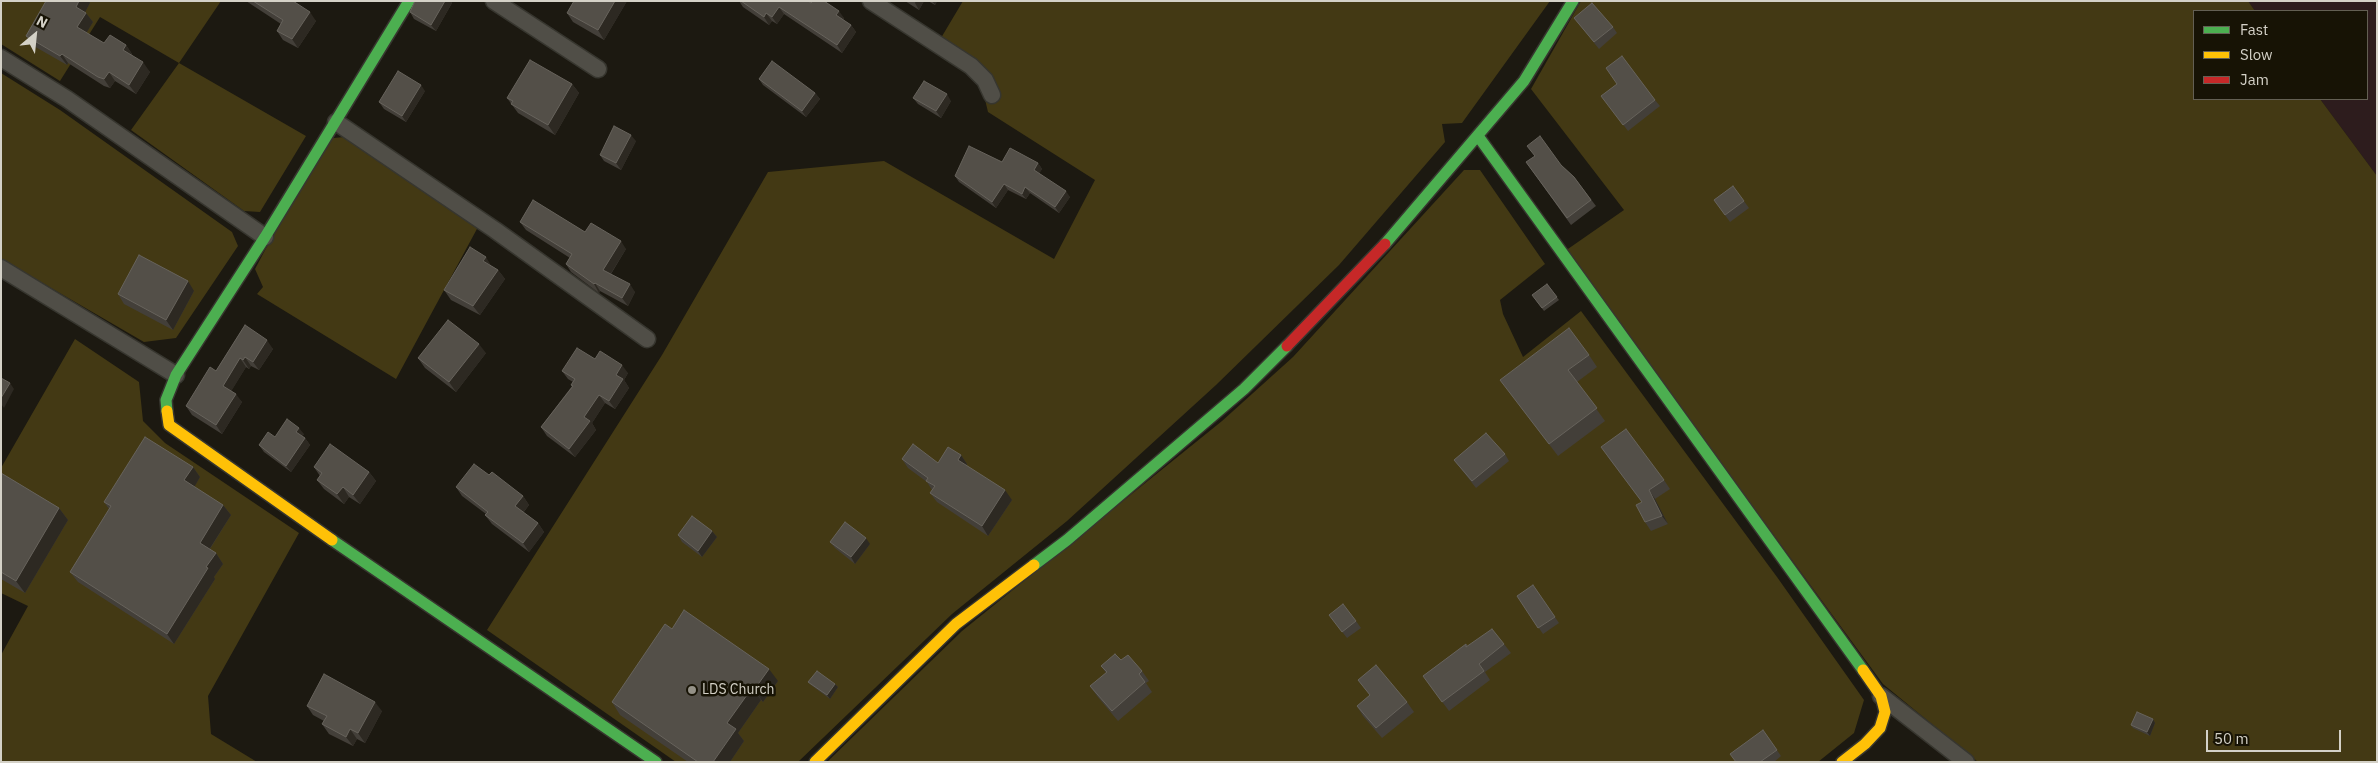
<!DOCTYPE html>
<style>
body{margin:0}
#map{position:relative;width:2378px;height:763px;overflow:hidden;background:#1c1911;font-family:"IBM Plex Sans",sans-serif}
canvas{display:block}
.frame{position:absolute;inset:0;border:2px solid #d4d1c7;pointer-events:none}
.legend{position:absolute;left:2193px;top:10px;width:175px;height:90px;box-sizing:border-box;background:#171305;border:1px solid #635f53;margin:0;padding:6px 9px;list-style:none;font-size:15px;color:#d4d1c7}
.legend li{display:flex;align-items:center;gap:10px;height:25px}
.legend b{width:25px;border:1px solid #635f53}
.north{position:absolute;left:10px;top:10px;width:50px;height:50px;-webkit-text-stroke:4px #171305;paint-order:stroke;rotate:28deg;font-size:14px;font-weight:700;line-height:20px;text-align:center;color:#d4d1c7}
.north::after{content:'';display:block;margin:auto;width:18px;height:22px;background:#d4d1c7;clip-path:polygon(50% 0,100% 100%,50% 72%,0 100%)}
.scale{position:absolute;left:2206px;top:730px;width:135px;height:22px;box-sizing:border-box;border:2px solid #d4d1c7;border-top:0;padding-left:6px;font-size:15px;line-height:18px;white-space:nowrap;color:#d4d1c7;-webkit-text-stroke:4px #171305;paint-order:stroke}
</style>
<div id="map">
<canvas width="2378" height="763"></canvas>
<div class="frame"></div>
<ul class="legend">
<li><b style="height:6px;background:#4caf50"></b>Fast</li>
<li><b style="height:6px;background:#ffc107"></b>Slow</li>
<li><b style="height:6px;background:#c62828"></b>Jam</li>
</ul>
<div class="north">N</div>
<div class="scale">50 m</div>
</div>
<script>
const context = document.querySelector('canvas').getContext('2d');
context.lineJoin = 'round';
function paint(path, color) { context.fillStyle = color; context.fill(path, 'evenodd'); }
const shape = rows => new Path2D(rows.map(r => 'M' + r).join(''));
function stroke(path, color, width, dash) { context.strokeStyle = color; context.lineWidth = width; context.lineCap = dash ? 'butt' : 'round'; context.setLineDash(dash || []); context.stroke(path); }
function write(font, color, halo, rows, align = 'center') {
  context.font = font + ' "IBM Plex Sans",sans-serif'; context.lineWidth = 5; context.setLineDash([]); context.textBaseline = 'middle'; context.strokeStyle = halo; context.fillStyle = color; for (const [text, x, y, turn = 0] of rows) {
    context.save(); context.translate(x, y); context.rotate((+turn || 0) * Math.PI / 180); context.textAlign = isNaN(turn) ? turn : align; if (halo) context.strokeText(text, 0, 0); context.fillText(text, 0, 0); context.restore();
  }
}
paint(shape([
 [2248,1,2377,1,2377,176,2320,99,2367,99,2367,11,2255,11]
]), '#2d1c1d');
paint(shape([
 [1,1,221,1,179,63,306,136,260,212,244,211,131,130,179,63,100,17,60,81,1,44],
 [963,1,1550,1,1462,123,1442,124,1445,142,1339,265,1216,385,1067,521,952,614,798,762,676,762,487,630,662,355,768,172,884,161,1054,259,1095,180,988,112,981,83,935,48],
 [1581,1,2248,1,2255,11,2194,11,2194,99,2320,99,2377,176,2377,762,1978,762,1883,684,1565,251,1624,210,1531,89],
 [1,73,60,110,232,232,238,246,176,338,144,342,1,259],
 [344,137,478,227,396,379,257,294,263,287,255,269,324,139],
 [1464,170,1480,170,1545,264,1500,300,1503,314,1523,357,1581,311,1777,577,1864,700,1854,733,1818,762,827,762,962,631,1222,421,1293,357],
 [75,339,139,382,143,421,165,443,299,533,208,696,211,734,257,762,1,762,1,655,28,606,1,593,1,468]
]), '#433914');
const street = shape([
 [494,1,598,69],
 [871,1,971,66,985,80,992,95],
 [1,58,67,99,265,237],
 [336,122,495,230,647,339],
 [1,268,176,375],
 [1881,696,1966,762]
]);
const fast = shape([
 [1478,136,1863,670],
 [1385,244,1524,81,1573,1],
 [167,411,166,400,176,375,265,237,409,1],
 [332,540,656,762],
 [1034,565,1067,540,1244,389,1287,346]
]);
const slow = shape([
 [167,411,169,425,332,540],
 [815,762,956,624,1034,565],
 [1842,762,1865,744,1880,728,1885,712,1881,696,1863,670]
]);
const jam = shape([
 [1287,346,1385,244]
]);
stroke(street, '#37362f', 19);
stroke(fast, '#37362f', 14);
stroke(slow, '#37362f', 14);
stroke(jam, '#37362f', 14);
stroke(street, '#504e47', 16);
stroke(fast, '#4caf50', 11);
stroke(slow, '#ffc107', 11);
stroke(jam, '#c62828', 11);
paint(shape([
 [46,1,89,1,90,3,85,12,93,22,86,33,104,43,126,45,132,54,132,55,150,72,136,94,115,81,110,88,104,86,68,63,67,65,32,45,26,36],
 [246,1,293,1,316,21,298,48,283,40,277,31,281,24],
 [415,1,450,1,452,3,436,31,414,19,410,12],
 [627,1,604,40,573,22,567,13],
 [739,1,811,3,844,18,843,20,851,25,856,32,842,53,784,14,777,24,772,21,769,25,743,7],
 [905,1,924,1,919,10],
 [928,1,937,1,935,5],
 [1574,18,1613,27,1617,33,1599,49],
 [759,79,815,93,820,99,806,117,763,85],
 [572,84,579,93,555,135,518,113,507,98],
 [425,91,406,122,384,109,379,102],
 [913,98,951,101,941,118,918,104],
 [1655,100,1660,106,1628,131,1606,102],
 [636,141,621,170,604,161,600,155],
 [1002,162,1038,163,1042,169,1039,173,1070,197,1059,213,1030,193,1026,199,1008,190,996,208,959,182,955,176],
 [1526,162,1561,165,1574,177,1596,206,1571,225],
 [1733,186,1749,208,1730,222,1714,200],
 [520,222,585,232,626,249,611,274,635,292,628,306,600,291,599,293,571,272,566,264,570,258,526,230],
 [492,266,498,270,505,279,480,315,451,300,444,290],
 [1547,284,1559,300,1544,311,1532,295],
 [194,291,173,330,124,304,118,294],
 [245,325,273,349,259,370,251,366,249,369,246,367,231,391,242,402,222,434,192,415,186,406,216,371],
 [486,353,456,392,425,368,418,358],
 [1589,355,1597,367,1577,382,1605,421,1558,456,1500,380],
 [562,371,628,373,624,380,629,388,615,409,605,403,592,423,596,430,575,457,547,436,541,427,572,386,571,385,573,382,568,379],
 [304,434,302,436,305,438,310,445,291,472,264,452,259,445,275,437],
 [1505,454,1509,461,1476,488,1454,460],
 [961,455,967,464,966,466,1012,500,988,536,937,502,930,493,932,490,927,482,908,468,902,459,938,463],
 [1607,456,1664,480,1670,489,1655,499,1668,524,1651,531,1645,522,1642,502],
 [193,467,200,477,194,487,223,505,231,515,210,549,216,553,223,564,214,577,215,579,174,644,78,582,70,572,109,509,104,502],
 [314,467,369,472,376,481,360,504,349,497,344,504,324,489,317,480,320,476],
 [1,473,59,508,68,520,25,593,1,579],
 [489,475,523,496,529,505,523,513,538,523,544,532,529,552,492,524,485,515,486,514,462,496,456,487],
 [712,531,717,537,702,557,682,542,678,535],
 [830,542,870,544,855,564,835,548],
 [1533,585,1559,623,1543,634,1517,596],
 [1329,615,1356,621,1361,628,1347,638],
 [672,629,778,681,763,702,761,700,738,733,744,741,730,762,688,762,620,715,612,702],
 [1466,644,1468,646,1504,644,1511,653,1485,672,1490,680,1449,711,1423,676],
 [1101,666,1142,671,1149,681,1146,683,1152,692,1118,721,1097,696,1090,686,1106,673],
 [1358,680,1407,702,1414,712,1382,738,1363,716,1357,706,1370,695],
 [808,682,835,684,838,687,830,699,811,685],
 [307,706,382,711,365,743,357,739,353,746,329,734,322,724,324,721,313,715],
 [2153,719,2155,723,2150,736,2133,728,2131,725],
 [1763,730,1781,756,1774,762,1736,762]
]), '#433f39');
paint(shape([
 [79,1,89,1,90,3,83,16,76,7],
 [445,1,450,1,452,3,436,31,431,25],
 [615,1,627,1,604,40,598,30],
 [916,1,924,1,919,10,915,3],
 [932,1,937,1,935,5],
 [779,7,784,14,777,24,772,17],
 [839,11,844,18,841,22,836,15],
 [310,12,316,21,298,48,292,39],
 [86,13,93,22,84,37,77,27],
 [766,13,772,21,769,25,764,17],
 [851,25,856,32,842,53,837,45],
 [126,45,132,54,129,59,123,50],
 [62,54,68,63,67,65,60,56],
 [143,62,150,72,136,94,129,85],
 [109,72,115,81,110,88,104,79],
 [572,84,579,93,555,135,548,125],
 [421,85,425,91,406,122,402,116],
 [815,93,820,99,806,117,802,111],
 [947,94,951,101,941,118,936,111],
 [631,135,636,141,621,170,616,163],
 [1038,163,1042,169,1038,176,1034,170],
 [1004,184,1008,190,996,208,992,202],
 [1025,187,1030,193,1026,199,1022,194],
 [1066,191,1070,197,1059,213,1055,207],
 [621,241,626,249,608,278,603,270],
 [486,257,492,267,483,261],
 [498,270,505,279,480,315,473,306],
 [188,281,194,291,173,330,166,320],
 [595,283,600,291,599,293,594,284],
 [630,284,635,292,628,306,622,298],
 [267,340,273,349,259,370,253,362],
 [479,344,486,353,456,392,449,382],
 [245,357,251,366,249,369,243,360],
 [240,358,246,367,229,395,223,386],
 [622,365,628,373,624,380,629,388,615,409,609,401,616,375],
 [10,383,14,389,4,408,1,404,1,398],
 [236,394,242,402,222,434,216,425],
 [599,395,605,403,592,423,596,430,575,457,569,449,584,417],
 [299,428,304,434,300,439,296,432],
 [305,438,310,445,291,472,286,466],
 [961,455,967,464,964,469,958,460],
 [193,467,200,477,192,491,184,480],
 [369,472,376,481,360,504,353,495],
 [343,487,349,497,344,504,337,494],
 [1005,490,1012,500,988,536,982,526],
 [1649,490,1655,499,1668,524,1662,516],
 [523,496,529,505,521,515,515,506],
 [223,505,231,515,207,553,200,543],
 [59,508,68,520,25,593,16,581],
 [538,523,544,532,529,552,523,543],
 [712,531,717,537,702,557,698,551],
 [866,538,870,544,855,564,851,557],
 [216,553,223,564,214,577,215,579,174,644,167,634,206,567],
 [769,669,778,681,763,702,754,690],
 [835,684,838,687,830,699,827,695],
 [752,688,761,700,738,733,744,741,730,762,713,762,727,723],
 [375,702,382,711,365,743,358,733],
 [2153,719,2155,723,2150,736,2147,732],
 [350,729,357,739,353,746,346,737]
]), '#2d2922');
const building = shape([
 [46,1,79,1,76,7,86,13,77,27,104,43,110,35,126,45,123,50,143,62,129,85,109,72,104,79,98,77,62,54,60,56,26,36,46,1],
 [253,1,293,1,310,12,292,39,277,31,283,20,253,1],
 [415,1,445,1,431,25,410,12,415,1],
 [574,1,615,1,598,30,567,13,574,1],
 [741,1,808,1,811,3,813,1,824,1,839,11,836,15,851,25,837,45,779,7,772,17,766,13,764,17,741,1],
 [1592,3,1613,27,1594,42,1574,18,1592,3],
 [1622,56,1655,100,1623,125,1601,96,1617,84,1606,68,1622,56],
 [530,60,572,84,548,125,511,104,513,101,507,98,530,60],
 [772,61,815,93,802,111,759,79,772,61],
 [398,71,421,85,402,116,379,102,398,71],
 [924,81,947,94,936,111,913,98,924,81],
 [614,126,631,135,616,163,600,155,614,126],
 [1540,136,1561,165,1574,177,1591,200,1567,218,1526,162,1535,156,1527,146,1540,136],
 [969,146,1002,162,1010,148,1038,163,1034,170,1066,191,1055,207,1025,187,1022,194,1004,184,992,202,955,176,969,146],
 [1733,186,1744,201,1725,215,1714,200,1733,186],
 [533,200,585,232,591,223,621,241,603,270,630,284,622,298,595,283,594,284,566,264,572,254,520,222,533,200],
 [470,247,486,257,483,261,498,270,473,306,444,290,470,247],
 [139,255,188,281,166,320,118,294,139,255],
 [1547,284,1557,297,1542,308,1532,295,1547,284],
 [448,320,479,344,449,382,418,358,448,320],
 [245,325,267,340,253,362,245,357,243,360,240,358,223,386,236,394,216,425,186,406,210,367,216,371,245,325],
 [1569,328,1589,355,1568,370,1597,408,1549,444,1500,380,1569,328],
 [577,348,595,359,600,351,622,365,616,375,623,379,609,401,599,395,584,417,590,421,569,449,541,427,573,386,571,385,575,379,562,371,577,348],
 [1,378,10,383,1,398,1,378],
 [287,419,299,428,296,432,305,438,286,466,259,445,268,432,275,437,287,419],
 [1626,429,1664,480,1649,490,1662,516,1645,522,1636,505,1642,502,1601,447,1626,429],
 [1486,433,1505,454,1472,481,1454,460,1486,433],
 [145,437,193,467,184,480,223,505,200,543,216,553,206,567,208,568,167,634,70,572,111,506,104,502,145,437],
 [330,444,369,472,353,495,343,487,337,494,317,480,322,473,314,467,330,444],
 [913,444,938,463,948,447,961,455,958,460,1005,490,982,526,930,493,935,486,926,481,928,478,902,459,913,444],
 [474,464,489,475,492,472,523,496,515,506,538,523,523,543,485,515,488,512,456,487,474,464],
 [1,473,59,508,16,581,1,572,1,473],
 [692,516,712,531,698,551,678,535,692,516],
 [845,522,866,538,851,557,830,542,845,522],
 [1533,585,1555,617,1538,628,1517,596,1533,585],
 [1343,604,1356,621,1342,632,1329,615,1343,604],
 [684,610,769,669,754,690,752,688,727,723,736,729,713,762,698,762,612,702,665,624,672,629,684,610],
 [1492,629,1504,644,1479,664,1484,671,1442,702,1423,676,1466,644,1466,647,1492,629],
 [1115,654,1121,660,1128,655,1142,671,1139,674,1145,682,1112,711,1090,686,1107,672,1101,666,1115,654],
 [1376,665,1407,702,1376,728,1357,706,1370,695,1358,680,1376,665],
 [817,671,835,684,827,695,808,682,817,671],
 [324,674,375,702,358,733,350,729,346,737,322,724,327,716,307,706,324,674],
 [2137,712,2153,719,2147,732,2131,725,2137,712],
 [1763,730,1777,750,1760,762,1736,762,1730,754,1763,730]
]);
paint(building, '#534f48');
stroke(building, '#67635c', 1);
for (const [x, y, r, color] of [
 [692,690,5,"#949187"]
]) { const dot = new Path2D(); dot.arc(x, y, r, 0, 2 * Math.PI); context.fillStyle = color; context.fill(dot); stroke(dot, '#171305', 2); }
write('14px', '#d4d1c7', '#171305', [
 ["LDS Church",702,690]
], 'left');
</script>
